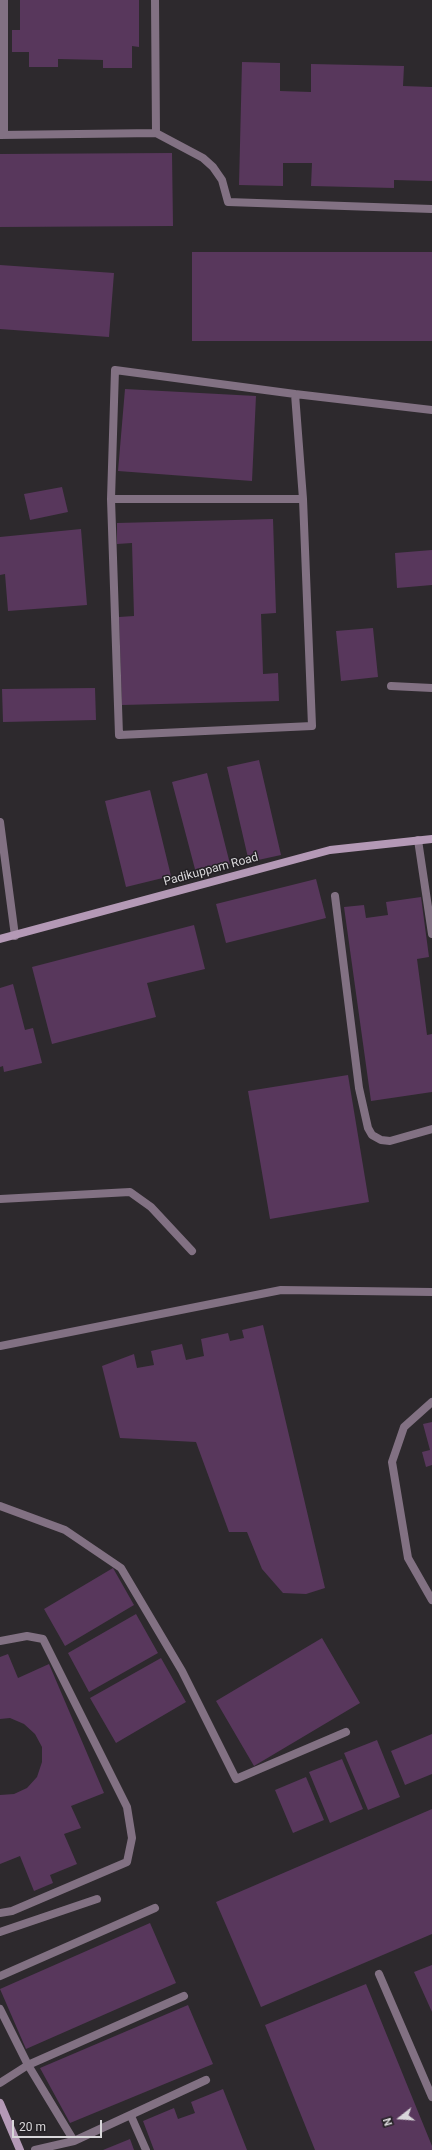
<!DOCTYPE html>
<style>
body{margin:0}
#map{position:relative;width:432px;height:2150px;overflow:hidden;background:#2d292d;font-family:Roboto,sans-serif}
canvas{display:block}
.north{position:absolute;left:380px;top:2098px;width:40px;height:40px;-webkit-text-stroke:3px #232024;paint-order:stroke;rotate:253deg;font-size:11px;font-weight:700;line-height:16px;text-align:center;color:#d9d7da}
.north::after{content:'';display:block;margin:auto;width:14px;height:18px;background:#d9d7da;clip-path:polygon(50% 0,100% 100%,50% 72%,0 100%)}
.scale{position:absolute;left:12px;top:2120px;width:90px;height:18px;box-sizing:border-box;border:2px solid #d9d7da;border-top:0;padding-left:5px;font-size:12px;line-height:14px;white-space:nowrap;color:#d9d7da;-webkit-text-stroke:3px #232024;paint-order:stroke}
</style>
<div id="map">
<canvas width="432" height="2150"></canvas>
<div class="north">N</div>
<div class="scale">20 m</div>
</div>
<script>
const context = document.querySelector('canvas').getContext('2d');
context.lineJoin = 'round';
function paint(path, color) { context.fillStyle = color; context.fill(path, 'evenodd'); }
const shape = rows => new Path2D(rows.map(r => 'M' + r).join(''));
function stroke(path, color, width, dash) { context.strokeStyle = color; context.lineWidth = width; context.lineCap = dash ? 'butt' : 'round'; context.setLineDash(dash || []); context.stroke(path); }
function write(font, color, halo, rows, align = 'center') {
  context.font = font + ' Roboto,sans-serif'; context.lineWidth = 3; context.setLineDash([]); context.textBaseline = 'middle'; context.strokeStyle = halo; context.fillStyle = color; for (const [text, x, y, turn = 0] of rows) {
    context.save(); context.translate(x, y); context.rotate((+turn || 0) * Math.PI / 180); context.textAlign = isNaN(turn) ? turn : align; if (halo) context.strokeText(text, 0, 0); context.fillText(text, 0, 0); context.restore();
  }
}
paint(shape([
 [20,0,139,0,139,47,132,46,132,68,103,68,103,60,58,59,58,67,29,67,29,52,12,52,12,30,20,30],
 [242,62,280,63,280,91,311,92,311,64,404,66,403,86,432,87,432,181,394,180,394,188,311,186,312,163,283,163,283,186,239,185],
 [172,153,173,226,0,227,0,154],
 [192,252,432,252,432,341,192,341],
 [0,265,114,273,109,337,0,329],
 [125,389,256,396,252,481,118,471],
 [62,487,68,512,30,520,24,494],
 [273,519,276,613,261,614,263,674,278,673,279,701,122,705,119,617,134,616,132,543,117,544,117,523],
 [81,529,87,605,8,611,5,574,0,575,0,537],
 [432,550,432,585,397,588,395,553],
 [373,628,378,677,341,681,336,631],
 [95,688,96,720,3,722,2,689],
 [259,760,281,855,249,862,227,767],
 [207,773,230,864,196,873,172,782],
 [150,790,171,876,126,887,105,801],
 [316,879,326,918,226,943,216,904],
 [421,897,429,957,417,959,427,1035,432,1034,432,1092,371,1101,344,907,364,905,366,918,388,915,386,902],
 [194,925,205,969,147,983,156,1017,52,1044,32,967],
 [13,984,25,1030,33,1028,42,1063,4,1072,3,1066,0,1067,0,988],
 [348,1075,369,1202,270,1219,248,1091],
 [263,1325,325,1588,306,1594,283,1593,262,1569,247,1532,229,1532,196,1442,120,1438,102,1366,134,1354,137,1368,154,1365,151,1351,182,1344,186,1360,204,1356,201,1339,228,1333,230,1341,244,1338,242,1330],
 [432,1422,432,1465,426,1467,422,1452,430,1450,423,1424],
 [113,1568,134,1605,65,1646,44,1609],
 [136,1614,158,1653,89,1692,68,1653],
 [322,1638,360,1703,254,1766,216,1701],
 [8,1654,18,1678,49,1664,104,1793,71,1806,81,1828,64,1834,77,1864,50,1875,53,1883,34,1891,20,1856,0,1864,0,1795,14,1794,27,1788,37,1777,42,1762,42,1747,35,1734,24,1724,10,1718,0,1719,0,1657],
 [161,1658,186,1702,116,1743,90,1698],
 [432,1734,432,1774,405,1785,391,1751],
 [377,1740,400,1797,368,1810,344,1753],
 [342,1759,363,1809,330,1823,309,1772],
 [306,1777,324,1820,293,1833,275,1790],
 [432,1809,432,1934,261,2007,216,1902],
 [150,1923,176,1983,26,2049,0,1989],
 [432,1965,432,2012,414,1972],
 [366,1984,432,2146,432,2150,315,2150,265,2025],
 [188,2005,213,2064,70,2123,40,2068],
 [223,2089,247,2150,154,2150,143,2121,174,2108,178,2119,195,2113,191,2102],
 [130,2139,134,2150,103,2150]
]), '#58375c');
stroke(shape([
 [391,686,432,688]
]), '#827183', 8);
stroke(shape([
 [156,133,203,158,213,167,222,180,228,202,432,209],
 [0,135,156,133,155,0],
 [4,135,4,0],
 [115,370,295,394,303,499,312,726,119,735,111,499,115,370],
 [295,394,432,410],
 [111,499,303,499],
 [0,822,15,936],
 [418,840,432,934],
 [335,896,359,1088,368,1128,372,1135,381,1140,390,1141,432,1129],
 [0,1199,130,1192,151,1207,192,1251],
 [0,1346,281,1290,432,1292],
 [432,1402,404,1427,392,1462,408,1558,432,1600],
 [0,1506,65,1530,121,1568,182,1671,236,1779,346,1732],
 [0,1641,27,1636,43,1639,127,1807,132,1838,127,1862,12,1911,0,1913],
 [0,1932,97,1899],
 [379,1974,432,2097],
 [0,1976,155,1908],
 [184,1996,28,2065,74,2141,206,2080],
 [0,2009,28,2065,0,2083],
 [131,2116,146,2150],
 [35,2150,74,2141]
]), '#827183', 8);
stroke(shape([
 [0,939,330,850,432,839],
 [0,2103,20,2150]
]), '#b499b6', 8);
write('12px', '#d9d7da', '#232024', [
 ["Padikuppam Road",211,870,-15]
]);
</script>
